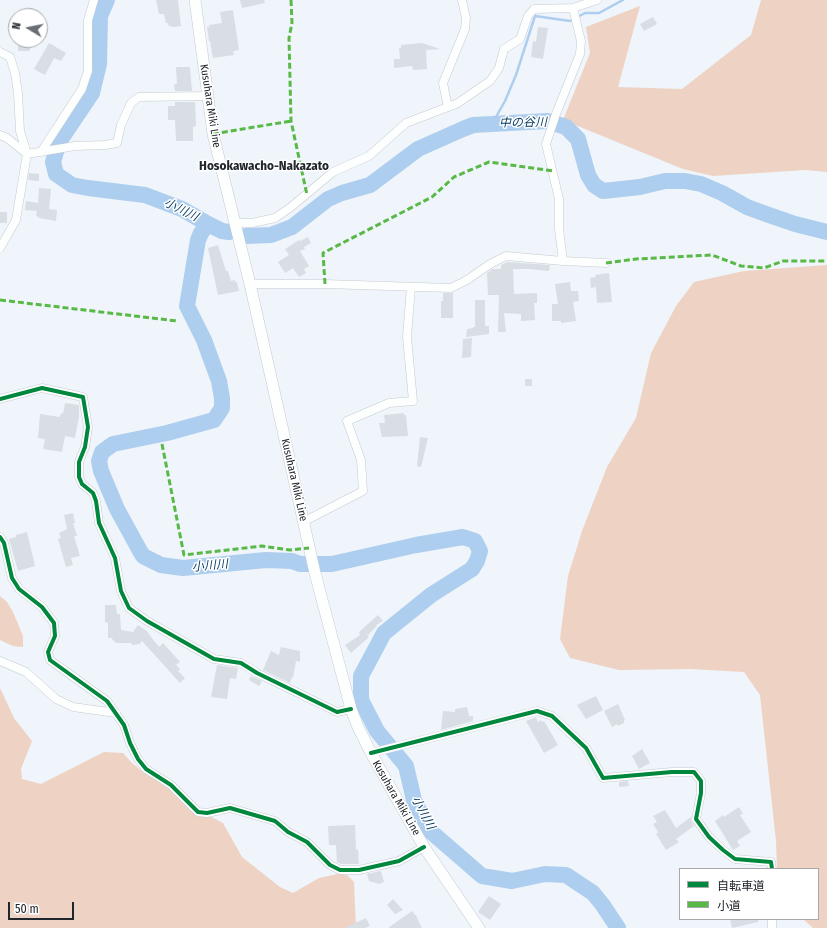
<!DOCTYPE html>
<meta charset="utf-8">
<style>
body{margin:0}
#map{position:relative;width:827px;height:928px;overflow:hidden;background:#eff5fa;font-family:"Fira Sans Condensed","Noto Sans JP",sans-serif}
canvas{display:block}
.legend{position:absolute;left:679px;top:868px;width:140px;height:52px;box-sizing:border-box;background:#fff;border:1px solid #a6a8ab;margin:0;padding:5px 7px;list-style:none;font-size:12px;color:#21262c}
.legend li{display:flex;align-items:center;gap:8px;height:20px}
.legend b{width:20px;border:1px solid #a6a8ab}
.north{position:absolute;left:8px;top:8px;width:40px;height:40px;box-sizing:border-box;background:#fff;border:1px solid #a6a8ab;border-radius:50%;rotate:280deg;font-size:11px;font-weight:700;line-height:16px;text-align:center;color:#21262c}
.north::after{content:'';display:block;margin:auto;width:14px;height:18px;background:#696e74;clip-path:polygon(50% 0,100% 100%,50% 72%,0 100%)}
.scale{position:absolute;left:8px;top:902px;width:66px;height:18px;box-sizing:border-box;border:2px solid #21262c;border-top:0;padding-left:5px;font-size:12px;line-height:14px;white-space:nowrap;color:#21262c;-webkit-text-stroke:3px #fff;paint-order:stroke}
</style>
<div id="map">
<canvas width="827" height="928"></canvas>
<ul class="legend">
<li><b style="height:5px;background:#00873e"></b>自転車道</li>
<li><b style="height:5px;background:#58b947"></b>小道</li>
</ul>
<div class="north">N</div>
<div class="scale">50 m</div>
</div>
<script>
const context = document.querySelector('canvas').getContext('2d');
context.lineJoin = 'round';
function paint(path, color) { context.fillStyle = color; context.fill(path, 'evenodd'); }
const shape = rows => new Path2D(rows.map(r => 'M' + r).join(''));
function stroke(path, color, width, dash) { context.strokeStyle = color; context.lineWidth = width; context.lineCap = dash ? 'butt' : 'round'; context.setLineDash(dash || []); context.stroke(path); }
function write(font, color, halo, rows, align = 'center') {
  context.font = font + ' "Fira Sans Condensed","Noto Sans JP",sans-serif'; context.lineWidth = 3; context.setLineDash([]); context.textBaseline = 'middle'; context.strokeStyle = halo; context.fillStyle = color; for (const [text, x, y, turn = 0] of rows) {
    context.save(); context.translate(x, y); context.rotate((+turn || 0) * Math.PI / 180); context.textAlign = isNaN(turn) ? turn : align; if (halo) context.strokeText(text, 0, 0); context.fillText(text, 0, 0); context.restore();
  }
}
paint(shape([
 [761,0,827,0,827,172,805,170,713,176,683,169,563,120,590,53,586,27,640,6,618,87,682,89,751,35],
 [827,265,827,928,813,928,803,919,818,919,818,869,777,869,776,841,760,695,744,672,690,669,619,670,570,658,560,639,568,576,582,531,607,467,636,418,651,353,676,306,694,282,744,271],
 [0,596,7,602,13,612,23,636,23,647,13,646,0,640],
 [0,688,14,718,32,741,21,769,22,779,41,784,104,752,123,753,132,763,147,775,165,782,196,809,223,823,242,857,280,887,293,893,319,878,338,874,347,875,354,882,356,928,0,928]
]), '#eed2c3');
stroke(shape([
 [492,124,505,101,516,75,535,16,570,21,585,13,599,13,623,0]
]), '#aeceef', 2.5);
stroke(shape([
 [107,0,100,16,99,64,92,93,59,142,53,162,56,174,72,185,88,188,145,195,182,209,208,224,201,233,198,240,187,306,204,340,219,381,222,398,222,408,214,420,167,433,113,444,102,452,99,461,101,471,117,509,140,551,143,556,161,565,183,568,266,560,292,561,300,564,332,564,416,545,463,537,475,541,480,551,477,561,472,569,431,595,384,633,361,676,361,700,377,731,406,766,414,800,429,830,482,876,512,881,545,874,566,875,593,893,602,904,618,928],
 [208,224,222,231,229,232],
 [246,236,271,235,292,227,328,199,342,193,370,185,418,149,463,129,473,125,492,124,547,121,566,127,578,139,588,175,594,185,603,191,640,187,665,181,685,181,701,184,722,193,747,207,766,214,795,224,827,232]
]), '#aeceef', 16);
paint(shape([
 [156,0,178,0,181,26,174,27,169,26,168,23,166,23,164,14,159,14],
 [240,0,264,0,265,3,242,8],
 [233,10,239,50,233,51,234,55,213,58,210,41,209,41,207,27,209,27,209,25,222,23,220,12],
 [653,17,657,24,644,31,640,24],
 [538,27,548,28,543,59,531,57,533,41,536,42],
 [18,40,30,40,30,51,18,51],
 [49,43,66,53,61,61,54,58,45,75,34,69],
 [422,43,440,49,426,50,427,69,413,70,412,66,394,68,394,59,400,59,399,48,401,48,401,45],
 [176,67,190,67,192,91,175,91,174,84,177,84],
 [175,102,195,102,196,126,193,127,193,141,176,141,175,120,168,120,168,106,175,106],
 [29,173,39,174,39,181,28,180],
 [39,188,51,189,49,209,57,210,56,221,39,218,39,217,36,216,37,211,25,210,26,201,38,203],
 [0,212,7,212,7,223,0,223],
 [308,237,311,243,304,247,305,249,300,251,309,266,304,269,306,273,299,277,293,268,285,273,278,262,289,255,285,249,299,240,300,241],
 [218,245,226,271,228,271,231,281,235,280,235,282,237,282,239,291,218,295,208,248],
 [507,262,550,265,549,271,528,269,513,269,514,294,537,293,537,303,534,303,535,320,521,321,521,314,504,313,506,332,498,332,499,295,488,295,487,273,492,269,501,269,501,265],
 [609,273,612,302,597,303,596,287,591,288,590,278,596,277,595,275],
 [570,282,571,291,578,291,579,301,573,302,576,321,561,323,561,321,552,321,552,304,558,304,555,284],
 [443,293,453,293,453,318,441,318,441,301,443,301],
 [475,300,485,300,485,326,489,326,489,334,466,337,467,329,473,328,473,327,475,327],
 [472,338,471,357,462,358,463,339],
 [525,379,532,379,532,386,525,386],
 [65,403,79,405,79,416,75,438,65,436,62,452,43,449,45,439,38,438,40,414,60,417,61,413,63,414],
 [404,413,404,415,406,415,408,436,382,437,379,423,385,423,384,415],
 [420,437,428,438,421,467,417,466],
 [73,513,75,523,73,523,77,536,74,536,80,556,71,558,73,565,66,567,58,539,61,538,59,533,67,529,64,515],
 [27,532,35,566,18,571,9,539,16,537,16,535],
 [105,605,116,605,117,614,120,614,121,630,133,632,138,625,148,632,148,633,159,647,163,643,180,662,176,665,180,669,178,671,185,678,180,683,142,641,140,644,132,645,131,643,115,643,115,641,113,641,112,638,108,638,108,623,105,622],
 [378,615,383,621,376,625,377,626,368,635,365,633,369,637,351,653,345,645,360,635,359,632],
 [281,647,300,651,300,662,296,661,293,678,292,677,290,683,263,670,271,651,279,655],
 [217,665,238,668,236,679,230,678,227,699,211,697],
 [251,676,262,681,259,686,249,680],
 [596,696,603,710,586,719,577,705],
 [618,704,625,720,624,721,624,723,618,726,617,724,612,727,604,711],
 [467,707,469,716,473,716,473,721,441,730,443,711,455,712,455,709],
 [536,717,538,722,541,720,542,722,544,721,558,745,544,753,526,721],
 [642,749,650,763,639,769,632,756],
 [628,781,629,786,619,787,619,782],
 [739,807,743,814,740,815,751,832,737,841,740,846,733,850,715,821,723,815,724,817],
 [665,810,676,828,691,817,691,820,694,826,676,839,679,842,666,850,656,834,658,832,653,824,657,822,653,816],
 [355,825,356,850,358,849,359,864,341,864,337,862,336,845,329,845,328,826],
 [381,871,384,882,379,884,369,881,367,874],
 [489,896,501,904,490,920,478,912],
 [393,899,403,910,395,914,387,905],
 [412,911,418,918,417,918,422,928,388,928],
 [366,918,370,926,365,928,344,928],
 [730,919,758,919,758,922,732,928]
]), '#d9dee4');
const minor = shape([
 [0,52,10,57,15,73,18,93,20,131,27,154,16,220,0,248],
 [448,107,458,103,490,81,499,68,504,49,520,39,528,16,534,9,573,8,597,0],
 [0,135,7,138,27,154,75,146,105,145,117,143,121,125,131,103,139,97,207,96],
 [41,152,82,89,88,71,88,20,94,0],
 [234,223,252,223,275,218,291,207,333,172,369,156,406,123,448,107,443,83,465,29,466,18,462,0],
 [563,261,559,229,559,199,546,144,556,114,580,54,581,41,573,8],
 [250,284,325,284,451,288,467,280,490,264,506,256,563,261,606,263],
 [0,399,42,388,83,397,88,427,85,447,79,462,79,477,82,484,93,493,96,501,99,523,115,558,121,591,129,608,147,621,214,659,241,663,257,673,337,712,351,709],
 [303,522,363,491,361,460,347,421,389,403,413,401,407,337,411,287],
 [0,537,4,543,12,578,19,589,42,607,54,623,55,636,48,652,50,660,107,701,124,725,130,743,138,759,146,769,171,785,198,812,207,813,230,808,275,821,288,832,307,842,330,865,340,870,359,870,399,861,424,847],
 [0,661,26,672,56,699,73,707,116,713],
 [371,753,537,711,552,716,586,748,603,778,672,772,694,772,701,781,701,793,696,819,709,837,723,850,735,859,771,862,772,869],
 [772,928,772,919]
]);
const secondary = shape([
 [195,0,213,134,250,284,315,573,351,709,358,727,371,753,424,847,479,928]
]);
stroke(minor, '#c5cacf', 9);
stroke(secondary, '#c5cacf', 12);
stroke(minor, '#fdfefe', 8);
stroke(secondary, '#fdfefe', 11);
stroke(shape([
 [291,0,292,23,289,38,291,121,307,195],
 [213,134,291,121],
 [606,263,636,259,712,255,741,266,764,268,783,261,827,261],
 [325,284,323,253,432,197,454,177,489,162,553,171],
 [0,300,177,321],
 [162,444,184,555,262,546,290,550,309,548]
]), '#58b947', 3, [6, 3]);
stroke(shape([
 [0,399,42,388,83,397,88,427,85,447,79,462,79,477,82,484,93,493,96,501,99,523,115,558,121,591,129,608,147,621,214,659,241,663,257,673,337,712,351,709],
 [0,537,4,543,12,578,19,589,42,607,54,623,55,636,48,652,50,660,107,701,124,725,130,743,138,759,146,769,171,785,198,812,207,813,230,808,275,821,288,832,307,842,330,865,340,870,359,870,399,861,424,847],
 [371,753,537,711,552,716,586,748,603,778,672,772,694,772,701,781,701,793,696,819,709,837,723,850,735,859,771,862,772,869]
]), '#00873e', 4);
write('11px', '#21262c', '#fff', [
 ["Kusuhara Miki Line",210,106,81],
 ["Kusuhara Miki Line",294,480,77],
 ["Kusuhara Miki Line",396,798,60]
]);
write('italic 12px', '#0b3d65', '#fff', [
 ["中の谷川",523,123,-1],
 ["小川川",181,210,26],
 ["小川川",210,566,-5],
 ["小川川",423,813,62]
]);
write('bold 13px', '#21262c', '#fff', [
 ["Hosokawacho-Nakazato",264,166]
]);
</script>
